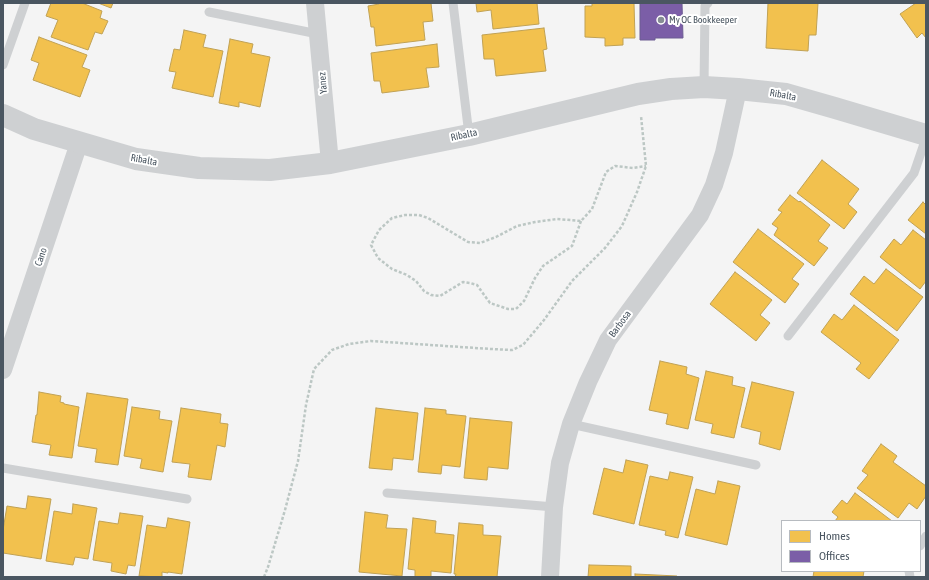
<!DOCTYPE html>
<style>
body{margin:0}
#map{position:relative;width:929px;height:580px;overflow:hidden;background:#f4f4f4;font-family:"Asap Condensed",sans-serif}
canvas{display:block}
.frame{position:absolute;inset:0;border:4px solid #4a5661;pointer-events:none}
.legend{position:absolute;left:781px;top:520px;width:140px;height:52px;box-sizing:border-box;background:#fff;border:1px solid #b7bbc0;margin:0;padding:5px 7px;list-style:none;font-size:12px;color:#4a5661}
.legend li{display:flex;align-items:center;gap:8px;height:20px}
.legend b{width:20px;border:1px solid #b7bbc0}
</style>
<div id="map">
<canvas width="929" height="580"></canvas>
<div class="frame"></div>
<ul class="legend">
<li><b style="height:11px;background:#f2c14e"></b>Homes</li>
<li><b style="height:11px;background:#7b5ea7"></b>Offices</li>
</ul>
</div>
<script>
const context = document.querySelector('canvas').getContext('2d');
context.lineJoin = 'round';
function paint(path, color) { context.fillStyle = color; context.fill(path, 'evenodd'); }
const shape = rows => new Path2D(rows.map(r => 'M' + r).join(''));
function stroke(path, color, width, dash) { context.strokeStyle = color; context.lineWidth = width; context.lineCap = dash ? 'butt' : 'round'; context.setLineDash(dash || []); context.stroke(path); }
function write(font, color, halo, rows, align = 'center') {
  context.font = font + ' "Asap Condensed",sans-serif'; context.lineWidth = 4; context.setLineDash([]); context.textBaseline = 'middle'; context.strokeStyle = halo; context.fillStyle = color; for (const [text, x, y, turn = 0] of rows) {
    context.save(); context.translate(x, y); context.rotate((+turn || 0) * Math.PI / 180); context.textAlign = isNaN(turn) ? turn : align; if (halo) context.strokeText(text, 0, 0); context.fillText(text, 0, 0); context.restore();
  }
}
const homes = shape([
 [51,3,82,3,102,11,100,18,108,21,102,34,95,32,88,50,51,37,58,20,46,16,51,3],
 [98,3,113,3,111,8,98,3],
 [379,3,431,3,433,21,423,22,425,40,376,46,374,27,371,27,368,6,379,4,379,3],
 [476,3,537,3,539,24,493,29,491,10,477,12,476,3],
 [592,3,634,3,635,38,623,38,623,45,605,46,605,38,585,37,585,6,592,6,592,3],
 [768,3,818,3,816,35,809,35,808,51,766,48,768,3],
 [916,3,926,3,926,38,922,33,917,38,900,14,916,3],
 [544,28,547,49,543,50,546,71,496,76,494,59,484,59,482,35,544,28],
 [184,30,206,35,203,47,223,51,213,97,172,88,176,72,169,71,174,49,180,50,184,30],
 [39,37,87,55,82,67,90,70,80,97,33,80,39,63,31,60,39,37],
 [230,39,253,44,251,53,270,57,260,107,239,102,239,107,219,103,230,39],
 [437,44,439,67,426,68,429,87,382,93,380,81,374,81,371,53,437,44],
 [822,160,859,189,848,204,857,212,844,229,797,193,822,160],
 [790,195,799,202,800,201,830,225,818,241,828,248,814,266,774,235,778,228,772,224,782,212,778,210,790,195],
 [923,202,926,205,926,234,908,220,923,202],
 [758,229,804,264,792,279,799,284,785,303,733,262,758,229],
 [913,230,926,240,926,281,920,289,880,257,894,239,901,245,913,230],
 [886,269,923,297,897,331,850,294,864,276,874,284,886,269],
 [735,272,772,300,760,315,770,323,756,341,710,304,735,272],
 [854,305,899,340,869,379,856,369,861,363,821,332,834,314,842,320,854,305],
 [660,361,687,367,686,374,699,378,688,429,666,424,668,414,649,410,660,361],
 [706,371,733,377,732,385,745,388,734,438,711,433,713,424,695,420,706,371],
 [752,382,794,392,780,450,759,444,761,432,741,427,752,382],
 [39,392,61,396,60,402,64,403,64,404,79,407,72,458,49,455,51,445,32,442,36,415,37,415,39,392],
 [87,393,128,399,118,465,95,462,97,449,78,446,87,393],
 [132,407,160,411,159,419,172,421,163,472,140,468,142,459,124,456,132,407],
 [181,408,221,414,220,423,228,424,225,447,217,445,211,480,188,477,190,464,172,462,181,408],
 [376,408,418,413,413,460,393,458,392,470,369,468,376,408],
 [425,408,446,410,446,414,466,416,460,467,442,465,441,474,418,472,425,408],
 [470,418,512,422,508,469,488,467,487,480,464,478,470,418],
 [881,444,897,456,893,462,926,486,926,496,917,509,909,503,898,518,857,488,868,475,862,471,881,444],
 [626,460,648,465,634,524,593,514,604,468,623,473,626,460],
 [670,472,693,477,678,538,665,535,666,531,639,525,650,476,668,480,670,472],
 [718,481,740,486,727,545,685,535,696,489,715,494,718,481],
 [855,493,892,521,835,521,838,517,832,512,842,500,847,504,855,493],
 [28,496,51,499,41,559,3,553,3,530,7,506,26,509,28,496],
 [73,504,97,508,88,559,75,557,73,565,46,561,54,511,72,514,73,504],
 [365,512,388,515,386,528,407,529,402,576,359,572,365,512],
 [120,513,143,516,135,566,128,565,126,574,111,571,112,563,93,560,99,521,118,524,120,513],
 [168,518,190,522,182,574,168,572,168,573,162,572,162,577,139,576,147,525,166,528,168,518],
 [413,518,436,521,435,533,454,535,451,573,431,571,431,577,415,577,415,570,408,569,413,518],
 [459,523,483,525,483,535,501,536,497,577,455,577,456,574,454,574,459,523],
 [589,565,631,566,631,577,588,577,589,565],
 [814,571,864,571,863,577,813,577,814,571],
 [635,574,677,576,677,577,635,577,635,574]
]);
paint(homes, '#f2c14e');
stroke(homes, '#c0a154', 1);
const offices = shape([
 [640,3,682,3,683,38,655,38,655,40,640,40,640,3]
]);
paint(offices, '#7b5ea7');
stroke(offices, '#6c5c92', 1);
stroke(shape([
 [581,221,572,246,543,266,535,278,524,301,516,309,508,309,490,303,477,285,470,283,463,282,440,296,431,295,424,291,416,281,407,275,392,269,378,258,371,245,379,230,392,218,405,215,419,215,428,218,468,242,480,243,496,237,517,226,535,222,557,219,581,221,592,209,606,172,615,166,633,168,646,166],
 [264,577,268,567,285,510,298,461,306,405,314,369,332,350,349,344,371,341,491,349,512,350,523,345,544,320,572,281,605,248,622,226,637,192,646,166,641,116]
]), '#bcc7c4', 2.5, [3, 2]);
stroke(shape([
 [453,3,469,135],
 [209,12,318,34],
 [3,65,25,3],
 [704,87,705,6,708,3],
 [788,336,914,173,926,138],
 [571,424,756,465],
 [3,468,187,499],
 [387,493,554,507],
 [920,546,926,536],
 [909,571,910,577]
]), '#ced0d2', 9);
stroke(shape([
 [315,3,330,163],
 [3,370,79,143],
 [550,577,554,507,560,463,571,424,588,382,608,340,700,215,714,185,724,153,738,89]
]), '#ced0d2', 18);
stroke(shape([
 [3,115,34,129,136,159,199,168,270,170,330,163,469,135,638,94,671,89,704,87,738,89,786,94,835,108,926,135]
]), '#ced0d2', 22);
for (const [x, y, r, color] of [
 [661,20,4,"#868d94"]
]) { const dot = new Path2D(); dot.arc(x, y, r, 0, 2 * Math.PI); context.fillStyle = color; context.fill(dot); stroke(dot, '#fff', 1.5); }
write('10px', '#4a5661', '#fff', [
 ["My OC Bookkeeper",669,20]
], 'left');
write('10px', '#4a5661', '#fff', [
 ["Yanez",323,83,-95],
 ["Ribalta",783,95,10],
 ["Ribalta",464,135,-12],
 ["Ribalta",144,160,10],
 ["Cano",41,257,-72],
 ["Barbosa",620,324,-54]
]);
</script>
